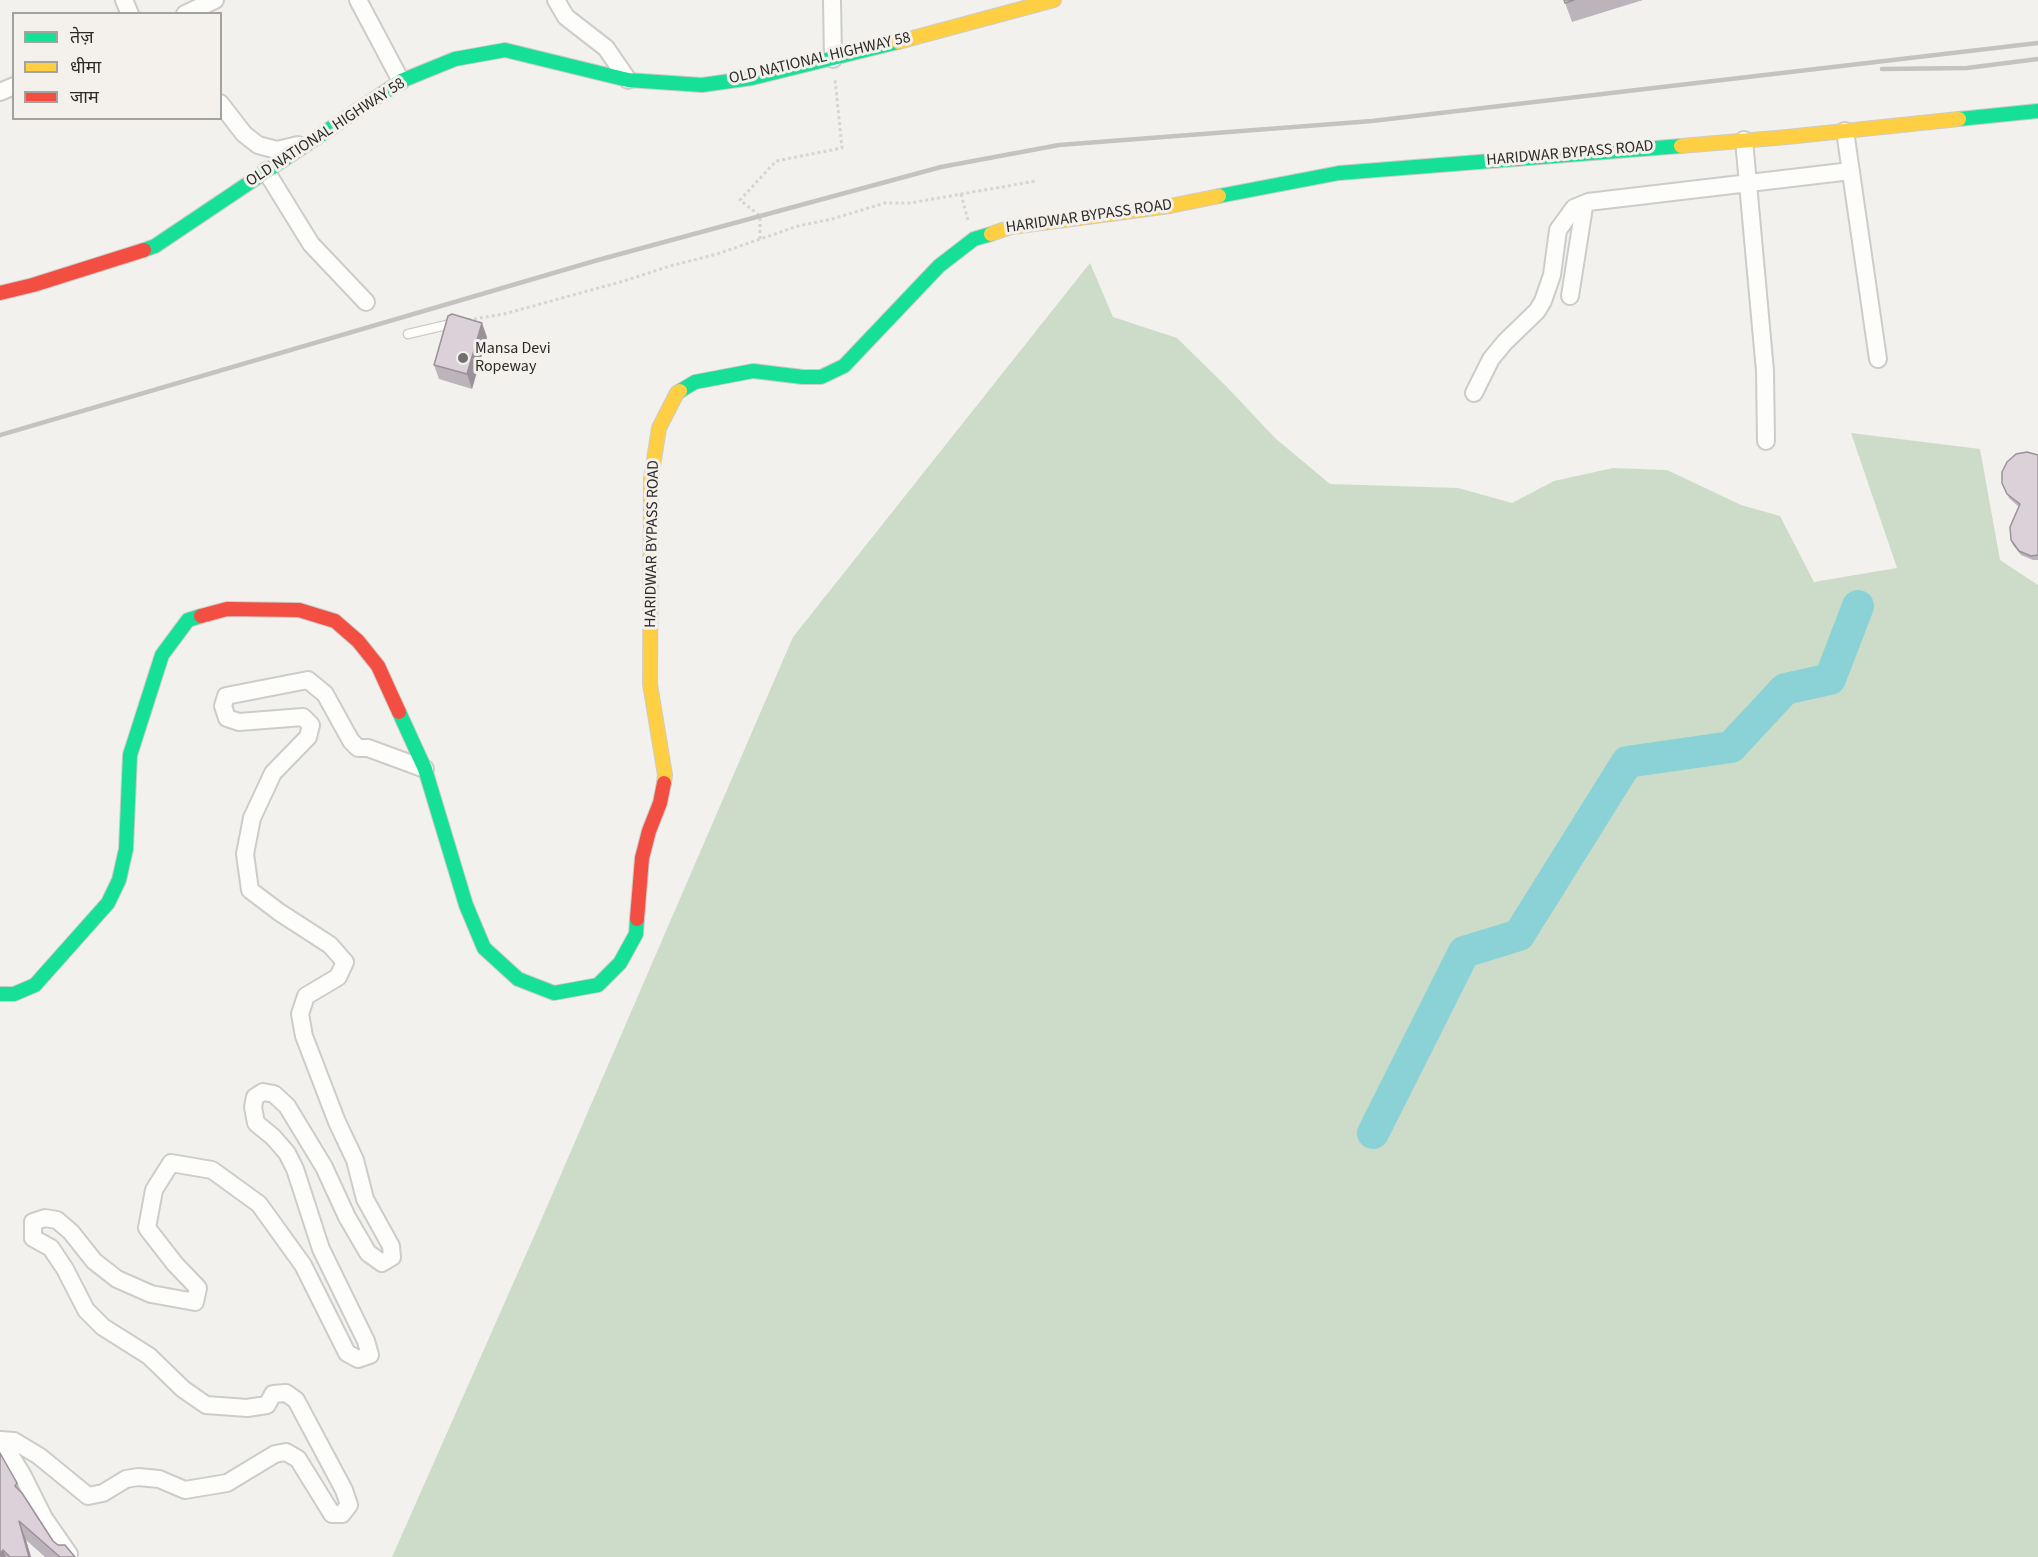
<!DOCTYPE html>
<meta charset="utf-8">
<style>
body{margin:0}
#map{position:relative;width:2038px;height:1557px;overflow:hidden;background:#f3f1ee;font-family:"Source Sans 3","Noto Sans Devanagari",sans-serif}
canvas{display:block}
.legend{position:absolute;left:12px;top:12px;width:210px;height:108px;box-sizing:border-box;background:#f4f1ed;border:2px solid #a4a29f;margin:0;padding:8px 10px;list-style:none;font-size:18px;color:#2c2b29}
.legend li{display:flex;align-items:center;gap:12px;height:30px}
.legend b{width:30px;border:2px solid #a4a29f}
</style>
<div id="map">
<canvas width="2038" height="1557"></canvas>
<ul class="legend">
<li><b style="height:8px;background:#16e098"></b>तेज़</li>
<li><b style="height:8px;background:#ffcf43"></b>धीमा</li>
<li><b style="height:8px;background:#f24e42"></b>जाम</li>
</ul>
</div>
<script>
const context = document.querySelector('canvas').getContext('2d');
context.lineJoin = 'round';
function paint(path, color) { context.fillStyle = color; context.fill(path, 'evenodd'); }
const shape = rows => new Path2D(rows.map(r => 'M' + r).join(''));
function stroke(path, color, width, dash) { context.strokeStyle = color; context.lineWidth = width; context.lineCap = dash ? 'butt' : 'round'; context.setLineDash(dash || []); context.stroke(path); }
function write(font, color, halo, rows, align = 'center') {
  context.font = font + ' "Source Sans 3",sans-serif'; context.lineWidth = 6; context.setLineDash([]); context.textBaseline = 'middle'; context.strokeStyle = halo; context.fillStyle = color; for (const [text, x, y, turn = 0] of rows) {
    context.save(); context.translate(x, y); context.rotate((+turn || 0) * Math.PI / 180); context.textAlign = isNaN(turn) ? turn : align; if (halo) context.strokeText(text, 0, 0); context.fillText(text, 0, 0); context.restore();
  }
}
paint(shape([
 [1090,263,1113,317,1177,338,1226,386,1275,438,1330,484,1458,488,1512,503,1554,481,1613,468,1667,470,1741,505,1780,516,1814,582,1897,568,1851,433,1980,449,2000,560,2038,585,2038,1557,392,1557,539,1225,793,637]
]), '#ccdcc8');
stroke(shape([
 [1373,1133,1464,952,1519,935,1627,762,1731,747,1785,689,1830,679,1858,606]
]), '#8bd2d7', 32);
const lane = shape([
 [408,334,455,323]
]);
const street = shape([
 [124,0,130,14],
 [358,0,401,81],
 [556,0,566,17,606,48,628,80],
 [832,0,833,59],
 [185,14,215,0],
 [0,92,14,86],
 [220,103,244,134,258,145,277,150,298,145],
 [1845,131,1878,359],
 [1744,140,1765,371,1766,441],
 [266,171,311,244,366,302],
 [1570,296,1584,207,1588,202,1851,171],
 [1474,393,1491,359,1505,342,1537,311,1543,301,1552,275,1558,230,1574,208,1586,203],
 [69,1554,44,1518,23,1476,1,1440,14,1441,39,1456,88,1496,103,1493,126,1479,138,1477,159,1479,185,1490,227,1483,275,1454,286,1452,298,1459,332,1514,342,1514,349,1505,344,1490,296,1400,286,1393,273,1394,267,1405,247,1408,206,1405,183,1389,149,1356,103,1327,86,1310,65,1269,51,1248,33,1238,33,1222,45,1218,57,1220,71,1232,94,1261,117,1279,151,1294,195,1302,198,1288,175,1264,147,1228,154,1190,171,1163,212,1170,259,1204,303,1265,347,1353,358,1359,370,1355,366,1341,321,1249,295,1169,287,1153,273,1137,256,1123,253,1107,255,1097,263,1092,274,1094,287,1106,324,1167,347,1217,368,1253,382,1263,392,1257,391,1246,365,1199,355,1160,337,1122,304,1036,300,1014,306,996,338,977,345,962,330,945,279,912,250,890,245,854,252,818,273,773,308,737,311,725,303,717,239,722,227,718,223,706,226,696,308,680,325,694,351,741,358,748,368,748,425,769]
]);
const fast = shape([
 [1959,119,2038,111],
 [1219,196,1339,173,1681,146],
 [144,250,155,246,401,81,455,59,505,50,628,80,702,85,752,78,898,42],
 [680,391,695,382,753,371,803,377,821,377,844,366,939,266,974,239,991,234],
 [399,712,425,769,466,905,484,948,518,979,554,993,598,985,620,963,636,934,637,919],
 [0,994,14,994,35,985,108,903,119,880,126,849,130,755,162,655,188,620,201,616]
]);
const slow = shape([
 [898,42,1054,0],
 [1681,146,1787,137,1959,119],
 [991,234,1011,227,1170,206,1219,196],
 [664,783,665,775,650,684,651,479,659,428,677,393,680,391]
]);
const jam = shape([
 [0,293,33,285,144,250],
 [201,616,227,609,299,610,335,621,358,641,378,666,399,712],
 [637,919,642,858,649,831,660,803,664,783]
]);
stroke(lane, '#cdccc9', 11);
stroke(street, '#cdccc9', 20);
stroke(fast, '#cdccc9', 16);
stroke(slow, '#cdccc9', 16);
stroke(jam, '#cdccc9', 16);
stroke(shape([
 [961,194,968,220],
 [760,239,760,216,740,200,776,161,842,148,835,79],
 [468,320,504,314,624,281,670,266,717,254,798,226,832,219,885,203,910,203,1036,181]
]), '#d5d5d4', 3, [3, 3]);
stroke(lane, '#fdfdfc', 8);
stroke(street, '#fdfdfc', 16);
stroke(fast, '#16e098', 14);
stroke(slow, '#ffcf43', 14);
stroke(jam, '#f24e42', 14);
stroke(shape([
 [1882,69,1967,68,2038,59],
 [0,435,598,260,941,167,1059,145,1372,121,2038,43]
]), '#c3c3c2', 4.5);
paint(shape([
 [1564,0,1643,0,1572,22],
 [487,337,472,389,439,379,434,365],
 [2038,455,2038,560,2033,560,2021,555,2013,545,2011,540,2019,507,2009,498,2002,483],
 [17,1483,20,1491,53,1541,75,1557,45,1557,26,1540,31,1557,0,1557]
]), '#bdb4bb');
paint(shape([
 [482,323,487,337,472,389,467,374],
 [19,1521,26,1540,31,1557,29,1557],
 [3,1550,6,1557,0,1557,0,1554]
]), '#9a9298');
const building = shape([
 [1564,0,1574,0,1565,3,1564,0],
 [452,314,482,323,467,374,434,365,448,316,452,314],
 [2027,452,2038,455,2038,555,2031,556,2019,551,2011,540,2010,527,2020,504,2007,494,2002,483,2002,472,2007,462,2016,454,2027,452],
 [0,1453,17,1483,15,1486,22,1493,53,1541,58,1545,65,1545,75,1557,60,1557,19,1521,29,1557,10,1557,3,1550,0,1554,0,1453]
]);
paint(building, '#dcd1d9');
stroke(building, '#9a9298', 1.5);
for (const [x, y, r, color] of [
 [463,358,6,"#72706e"]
]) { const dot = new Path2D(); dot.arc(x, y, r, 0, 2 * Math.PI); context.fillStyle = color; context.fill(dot); stroke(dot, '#f4f1ed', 2); }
write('16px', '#2c2b29', '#f4f1ed', [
 ["OLD NATIONAL HIGHWAY 58",820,59,-13],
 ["OLD NATIONAL HIGHWAY 58",326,133,-33],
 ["HARIDWAR BYPASS ROAD",1570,154,-5],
 ["HARIDWAR BYPASS ROAD",1089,217,-8],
 ["HARIDWAR BYPASS ROAD",653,544,-89]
]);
write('16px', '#2c2b29', '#f4f1ed', [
 ["Mansa Devi",475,349],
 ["Ropeway",475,367]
], 'left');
</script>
